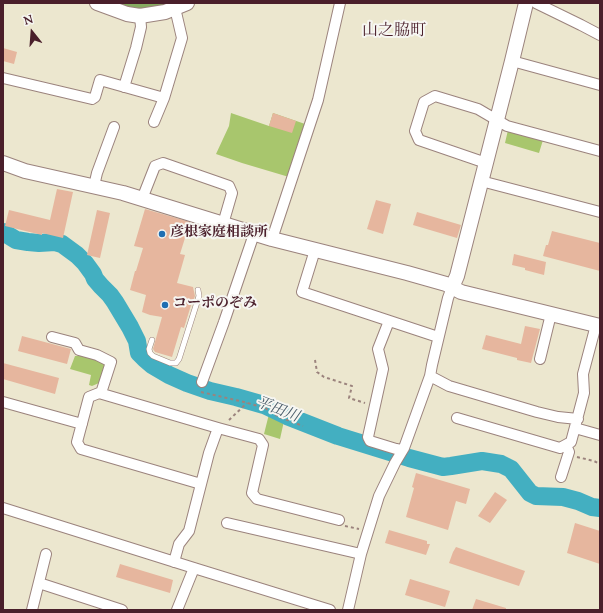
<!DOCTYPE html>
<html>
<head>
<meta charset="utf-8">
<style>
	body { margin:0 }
	#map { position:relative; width:603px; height:613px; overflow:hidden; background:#ece7cf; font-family:"Sorts Mill Goudy",serif }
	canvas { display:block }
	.frame { position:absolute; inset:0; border:4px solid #4a1f2b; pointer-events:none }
	.north { position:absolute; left:12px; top:12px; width:40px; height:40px; -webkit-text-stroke:3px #f6f6f2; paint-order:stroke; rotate:343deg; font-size:11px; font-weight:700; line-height:16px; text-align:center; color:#4a1f2b }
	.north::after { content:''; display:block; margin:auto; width:14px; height:18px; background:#4a1f2b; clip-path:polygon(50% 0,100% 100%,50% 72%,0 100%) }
</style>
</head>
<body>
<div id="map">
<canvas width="603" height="613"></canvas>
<div class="frame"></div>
<div class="north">N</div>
</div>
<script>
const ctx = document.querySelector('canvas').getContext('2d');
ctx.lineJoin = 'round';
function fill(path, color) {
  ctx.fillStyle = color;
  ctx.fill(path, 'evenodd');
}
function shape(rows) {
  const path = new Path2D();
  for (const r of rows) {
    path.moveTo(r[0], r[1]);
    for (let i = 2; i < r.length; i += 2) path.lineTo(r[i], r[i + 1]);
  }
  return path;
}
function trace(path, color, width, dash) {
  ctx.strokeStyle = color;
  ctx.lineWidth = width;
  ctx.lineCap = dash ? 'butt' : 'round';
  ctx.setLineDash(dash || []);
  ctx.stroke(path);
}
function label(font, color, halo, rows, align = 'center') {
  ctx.font = font + ' "Sorts Mill Goudy","Noto Serif JP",serif';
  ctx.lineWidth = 4;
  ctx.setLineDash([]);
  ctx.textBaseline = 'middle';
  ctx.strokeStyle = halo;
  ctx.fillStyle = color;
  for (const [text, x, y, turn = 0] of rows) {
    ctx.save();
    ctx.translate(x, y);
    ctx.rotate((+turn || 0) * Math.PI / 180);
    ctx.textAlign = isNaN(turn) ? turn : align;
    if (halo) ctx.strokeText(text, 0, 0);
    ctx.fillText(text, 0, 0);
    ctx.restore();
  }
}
const green = shape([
	[231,113,269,126,273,113,308,125,289,177,242,163,216,154,229,126],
	[508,130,543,140,539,153,505,143],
	[75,356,83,356,94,358,105,365,99,383,92,386,89,385,91,375,70,369],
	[269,414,284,421,280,439,264,434]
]);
const forest = shape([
	[111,3,172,3,163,7,140,11]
]);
const river = shape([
	[3,232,16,240,28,242,39,243,55,242,62,244,77,255,85,263,93,274,95,279,101,286,110,295,115,302,130,327,137,341,139,353,145,359,152,365,169,375,187,383,210,391,236,397,264,405,287,416,338,436,409,458,443,467,451,466,482,461,501,464,511,469,530,493,536,496,563,497,578,501,592,507,600,508]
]);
const building = shape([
	[3,48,17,52,14,64,3,61],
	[273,113,296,121,292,133,269,126],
	[57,189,73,192,63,238,42,233,42,235,5,226,9,210,50,220],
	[376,200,391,204,383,234,367,229],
	[145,209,190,222,180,254,185,255,177,283,193,287,195,296,193,301,192,302,184,328,181,327,172,357,155,352,153,349,162,317,150,315,142,312,146,295,130,290,135,271,136,271,143,248,134,246],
	[97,210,110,213,100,258,87,255],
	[417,212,461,225,457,238,413,225],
	[552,231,600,243,600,271,543,256,546,245,548,245],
	[514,254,546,262,544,275,525,270,525,268,512,265],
	[525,326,540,329,531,363,517,360,517,358,482,349,486,335,521,344],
	[22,336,71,349,67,364,18,351],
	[3,363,59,378,55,394,3,379],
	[416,473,470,489,466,504,456,501,448,530,406,517,414,488,412,487],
	[495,492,507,500,490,523,478,516],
	[575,523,600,531,600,564,567,553],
	[389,530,427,541,427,544,430,544,426,555,385,543],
	[456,547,525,571,519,586,449,563,453,552],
	[120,564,173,580,170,593,116,577],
	[410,579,450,591,445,607,405,595],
	[476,599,506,608,506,610,472,610]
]);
const path = shape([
	[315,360,317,372,324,377,352,386,349,398,365,403],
	[201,392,244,402,265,408,279,417,303,426],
	[229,420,247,403],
	[577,457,594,461,600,464],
	[345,526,359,529]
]);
const lane = shape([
	[216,233,219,223],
	[152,340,149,349,150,353,153,356,170,363,176,363,179,359,199,296,198,290]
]);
const street = shape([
	[536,3,581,25,600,35],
	[512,61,600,85],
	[3,78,92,99,95,97,100,80,164,98],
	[124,87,136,48,141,27,140,16],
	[154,122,164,98,182,38,175,8],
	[486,163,419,140,415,131,424,102,435,96,478,109,507,126,600,151],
	[481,181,600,212],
	[94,186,97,173,114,127],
	[142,199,155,166,163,163,229,186,232,193,223,224],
	[272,239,318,100,340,3],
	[315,250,302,292,438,337],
	[389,321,378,349,383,369,368,437,370,441,396,449,402,450],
	[52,337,75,343,79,350,97,355,111,362,101,393],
	[540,359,551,314],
	[430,376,449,386,537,412,558,417,578,419],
	[202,382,224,322,254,234],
	[3,402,82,424],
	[457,418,560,448,571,442,584,393,583,374,596,325],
	[575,428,600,435],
	[561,477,569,452,566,445],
	[201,484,81,449,77,442,89,397,99,393,218,428,259,439,263,445,252,493,257,499,339,520],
	[3,508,194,568,330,610],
	[227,523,361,554],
	[174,562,179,544,189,531,209,453,218,428],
	[39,583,122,610],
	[32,610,46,554],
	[177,610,194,568],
	[348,610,361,554,379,496,395,463,404,448,430,376,432,365,448,298,452,287]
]);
const secondary = shape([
	[97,3,127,14,140,16,165,12,187,3],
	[3,163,25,171,123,193,272,239,407,273,446,284,461,292,600,326],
	[452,287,457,276,512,61,526,3]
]);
const markers = [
	[162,234,4,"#1f6fb2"],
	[165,305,4,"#1f6fb2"]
];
const poiNames = [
	["彦根家庭相談所",170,234],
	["コーポのぞみ",173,305]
];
const waterNames = [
	["平田川",277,411,21]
];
const quarterNames = [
	["山之脇町",394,32]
];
fill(green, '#a8c66d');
fill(forest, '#86ab60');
trace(river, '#43afc1', 18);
fill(building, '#e6b69e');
trace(lane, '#9b837d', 6);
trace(street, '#9b837d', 12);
trace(secondary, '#9b837d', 16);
trace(path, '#9b837d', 2, [3, 3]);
trace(lane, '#fff', 5);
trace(street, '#fff', 10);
trace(secondary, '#fff', 14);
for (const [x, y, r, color] of markers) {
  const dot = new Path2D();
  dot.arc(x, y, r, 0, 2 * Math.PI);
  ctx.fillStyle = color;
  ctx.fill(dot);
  trace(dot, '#f6f6f2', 1.5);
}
label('bold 14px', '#4a1f2b', '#f6f6f2', poiNames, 'left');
label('italic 15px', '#475967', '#f6f6f2', waterNames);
label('16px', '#4a1f2b', '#f6f6f2', quarterNames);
</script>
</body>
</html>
